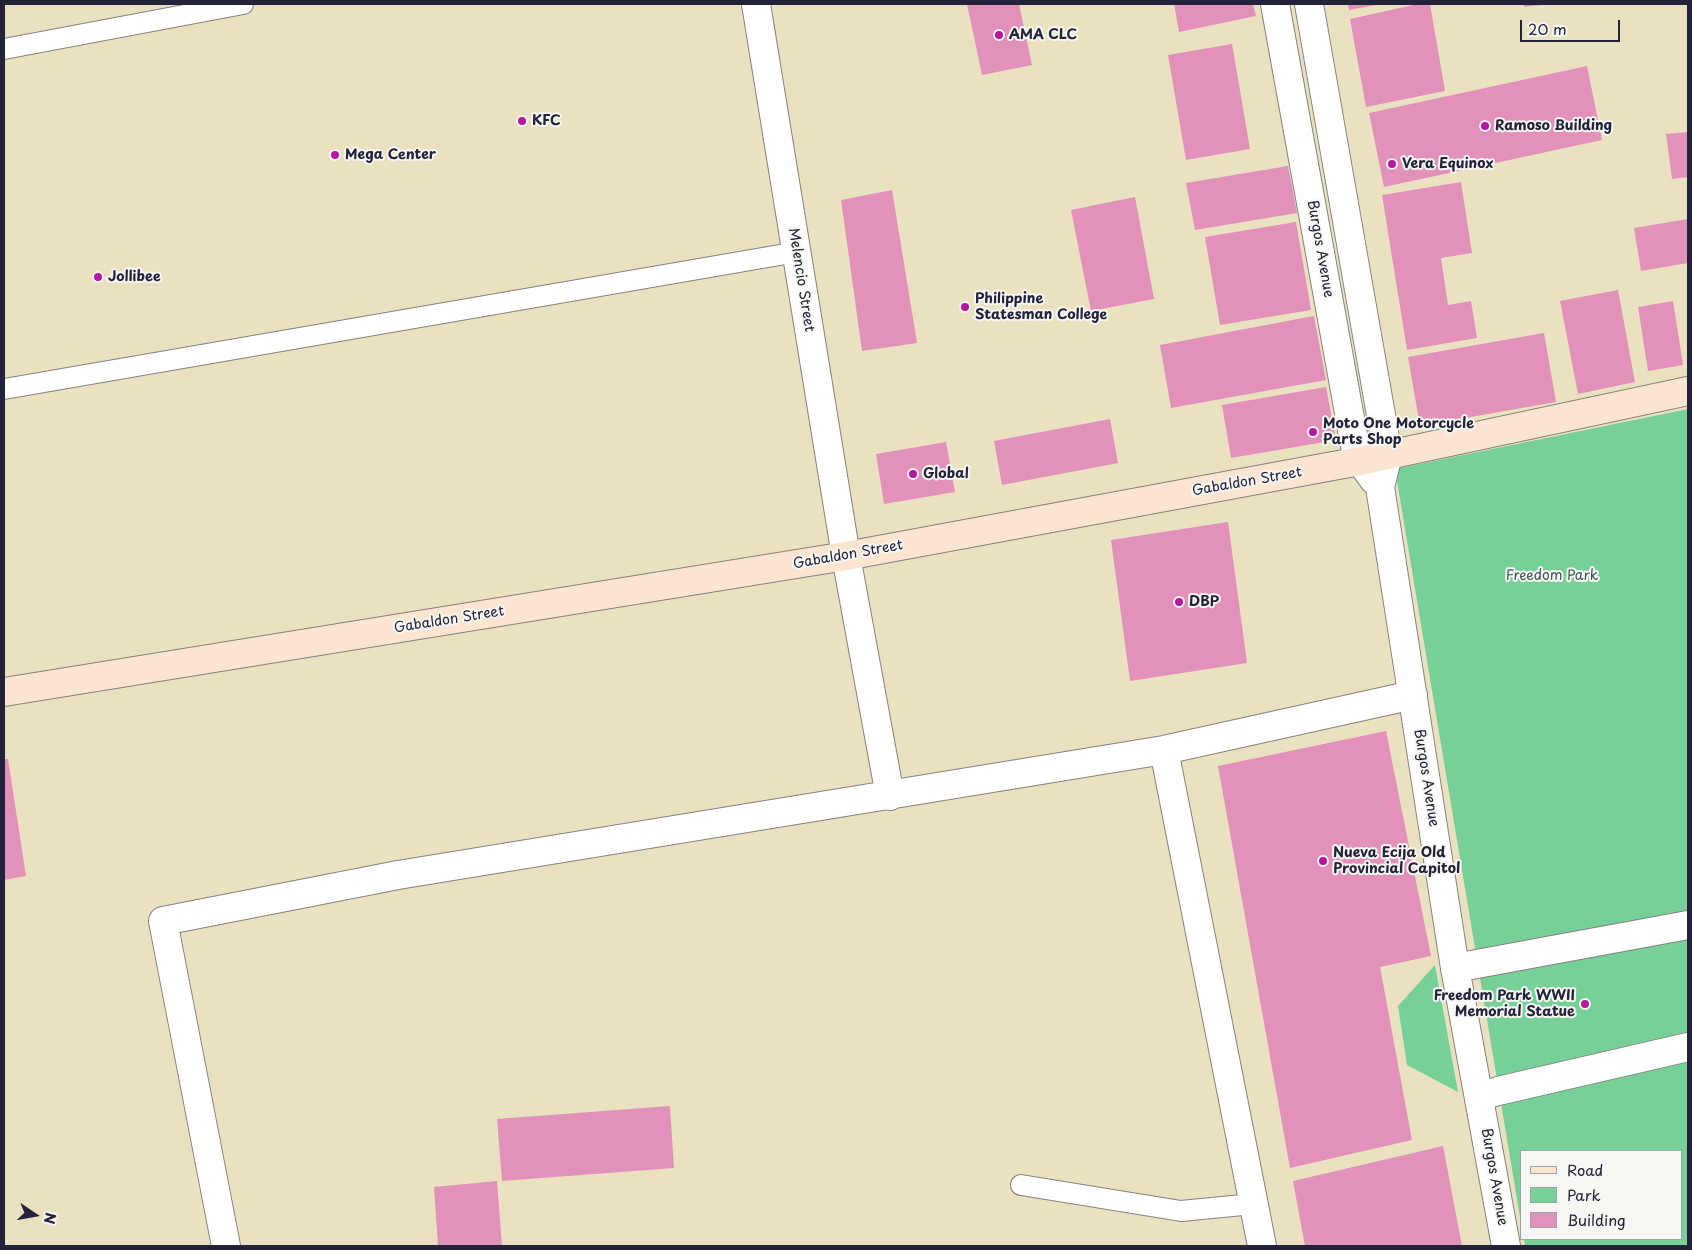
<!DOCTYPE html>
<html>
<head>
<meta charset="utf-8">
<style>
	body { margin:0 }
	#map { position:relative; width:1692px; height:1250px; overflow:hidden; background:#eae1c0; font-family:"Playpen Sans",sans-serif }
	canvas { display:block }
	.frame { position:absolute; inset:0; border:5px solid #22223b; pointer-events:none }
	.legend { position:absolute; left:1520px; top:1150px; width:162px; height:90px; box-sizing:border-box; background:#f6f6f2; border:1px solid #a1a1a9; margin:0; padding:6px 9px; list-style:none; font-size:15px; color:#22223b }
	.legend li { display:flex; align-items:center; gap:10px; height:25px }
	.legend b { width:25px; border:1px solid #a1a1a9 }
	.north { position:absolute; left:10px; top:1190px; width:50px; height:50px; -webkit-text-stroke:4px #f6f6f2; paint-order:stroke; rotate:102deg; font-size:14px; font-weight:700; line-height:20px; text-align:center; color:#22223b }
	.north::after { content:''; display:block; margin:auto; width:18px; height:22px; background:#22223b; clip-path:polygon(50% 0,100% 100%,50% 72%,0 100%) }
	.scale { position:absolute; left:1520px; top:20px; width:100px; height:22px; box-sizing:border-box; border:2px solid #22223b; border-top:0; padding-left:6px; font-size:15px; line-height:18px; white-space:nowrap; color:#22223b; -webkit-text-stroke:4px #f6f6f2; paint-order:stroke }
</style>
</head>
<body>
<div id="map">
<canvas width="1692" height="1250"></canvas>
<div class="frame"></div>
<ul class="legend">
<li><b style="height:6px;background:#fce5d0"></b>Road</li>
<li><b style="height:14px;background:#76d097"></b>Park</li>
<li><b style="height:14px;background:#e291bb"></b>Building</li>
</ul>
<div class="north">N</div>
<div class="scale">20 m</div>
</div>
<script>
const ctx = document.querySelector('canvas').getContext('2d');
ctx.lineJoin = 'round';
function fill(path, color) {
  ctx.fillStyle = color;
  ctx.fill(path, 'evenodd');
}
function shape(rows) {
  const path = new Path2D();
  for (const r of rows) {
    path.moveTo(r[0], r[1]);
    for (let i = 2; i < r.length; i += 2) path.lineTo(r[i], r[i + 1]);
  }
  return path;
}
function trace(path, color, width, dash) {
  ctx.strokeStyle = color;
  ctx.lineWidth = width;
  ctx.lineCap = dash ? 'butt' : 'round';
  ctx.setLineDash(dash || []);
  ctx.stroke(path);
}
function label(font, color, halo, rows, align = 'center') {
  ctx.font = font + ' "Playpen Sans",sans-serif';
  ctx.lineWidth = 4;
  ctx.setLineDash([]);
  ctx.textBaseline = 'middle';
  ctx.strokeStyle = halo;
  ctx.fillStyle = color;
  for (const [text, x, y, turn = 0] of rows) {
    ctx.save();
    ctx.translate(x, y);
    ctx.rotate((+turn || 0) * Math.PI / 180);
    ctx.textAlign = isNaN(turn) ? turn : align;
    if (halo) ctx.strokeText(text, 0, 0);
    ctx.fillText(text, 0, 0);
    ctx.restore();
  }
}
const green = shape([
	[1688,409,1688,1246,1525,1246,1524,1239,1681,1239,1681,1151,1521,1151,1521,1223,1395,469],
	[1435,965,1458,1092,1407,1065,1398,1006]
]);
const building = shape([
	[967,4,1019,4,1032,65,982,75],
	[1174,4,1253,4,1256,16,1179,32],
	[1348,4,1376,4,1376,5,1349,10],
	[1418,4,1430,4,1445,91,1366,107,1350,19],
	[1524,4,1541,4,1541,5,1524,7],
	[1232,44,1250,149,1186,160,1168,55],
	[1587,66,1602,140,1384,187,1369,113],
	[1688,132,1688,177,1672,179,1666,134],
	[1288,166,1297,213,1195,230,1186,183],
	[1461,182,1472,253,1441,258,1448,305,1471,301,1477,338,1407,350,1382,195],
	[892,190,917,343,862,351,841,200],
	[1135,197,1154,299,1091,311,1071,210],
	[1688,219,1688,263,1641,271,1634,228],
	[1296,222,1311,310,1220,325,1205,237],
	[1618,290,1635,382,1578,394,1560,301],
	[1673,301,1683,365,1648,371,1638,307],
	[1314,316,1326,380,1171,408,1160,345],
	[1544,333,1556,402,1420,426,1408,357],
	[1326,387,1336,440,1231,458,1222,405],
	[1110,419,1118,463,1002,485,994,441],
	[946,442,955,492,884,504,876,454],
	[1228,522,1247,663,1130,681,1111,540],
	[1386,731,1431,956,1380,967,1412,1140,1290,1168,1218,766],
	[4,759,8,759,26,876,4,880],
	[670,1106,674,1168,502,1181,497,1119],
	[1443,1146,1462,1246,1305,1246,1293,1181],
	[497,1181,502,1246,438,1246,434,1187]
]);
const service = shape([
	[4,49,243,4],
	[4,389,797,252],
	[1021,1185,1181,1211,1253,1204]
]);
const minor = shape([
	[756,4,846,556,890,796],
	[1164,750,1262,1246],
	[1455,968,1688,925],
	[1479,1097,1498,1091,1688,1047],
	[226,1246,163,921,398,875,1164,750,1413,695]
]);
const tertiary = shape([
	[1275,4,1355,446,1360,461,1374,480],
	[1309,4,1388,455,1380,487,1455,968,1506,1246]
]);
const secondary = shape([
	[4,692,846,556,1360,461,1688,391]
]);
const markers = [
	[999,35,5,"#b5179e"],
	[522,121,5,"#b5179e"],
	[1485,126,5,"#b5179e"],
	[335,155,5,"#b5179e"],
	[1392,164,5,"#b5179e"],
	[98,277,5,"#b5179e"],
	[965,307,5,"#b5179e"],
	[1313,432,5,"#b5179e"],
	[913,474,5,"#b5179e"],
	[1179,602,5,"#b5179e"],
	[1323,861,5,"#b5179e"],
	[1585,1004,5,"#b5179e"]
];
const poiNames = [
	["AMA CLC",1009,35],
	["KFC",532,121],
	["Ramoso Building",1495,126],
	["Mega Center",345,155],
	["Vera Equinox",1402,164],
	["Jollibee",108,277],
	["Philippine",975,299],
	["Statesman College",975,315],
	["Moto One Motorcycle",1323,424],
	["Parts Shop",1323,440],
	["Global",923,474],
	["DBP",1189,602],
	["Nueva Ecija Old",1333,853],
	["Provincial Capitol",1333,869],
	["Freedom Park WWII",1575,996,"right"],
	["Memorial Statue",1575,1012,"right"]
];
const streetNames = [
	["Burgos Avenue",1320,249,80],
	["Melencio Street",801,280,81],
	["Gabaldon Street",1247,482,-10],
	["Gabaldon Street",848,555,-10],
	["Gabaldon Street",449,620,-9],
	["Burgos Avenue",1426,778,81],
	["Burgos Avenue",1494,1177,80]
];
const parkNames = [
	["Freedom Park",1552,576]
];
fill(green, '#76d097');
fill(building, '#e291bb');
trace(service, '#86827e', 22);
trace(minor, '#86827e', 30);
trace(tertiary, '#86827e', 30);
trace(secondary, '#86827e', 30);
trace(service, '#fff', 20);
trace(minor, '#fff', 28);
trace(tertiary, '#fff', 28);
trace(secondary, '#fce5d0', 28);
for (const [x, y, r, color] of markers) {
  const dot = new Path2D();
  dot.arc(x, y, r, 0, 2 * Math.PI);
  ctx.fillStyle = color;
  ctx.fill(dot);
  trace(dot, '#f6f6f2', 2);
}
label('bold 14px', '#22223b', '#f6f6f2', poiNames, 'left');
label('14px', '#22223b', '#f6f6f2', streetNames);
label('14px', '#3b5657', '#f6f6f2', parkNames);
</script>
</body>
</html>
